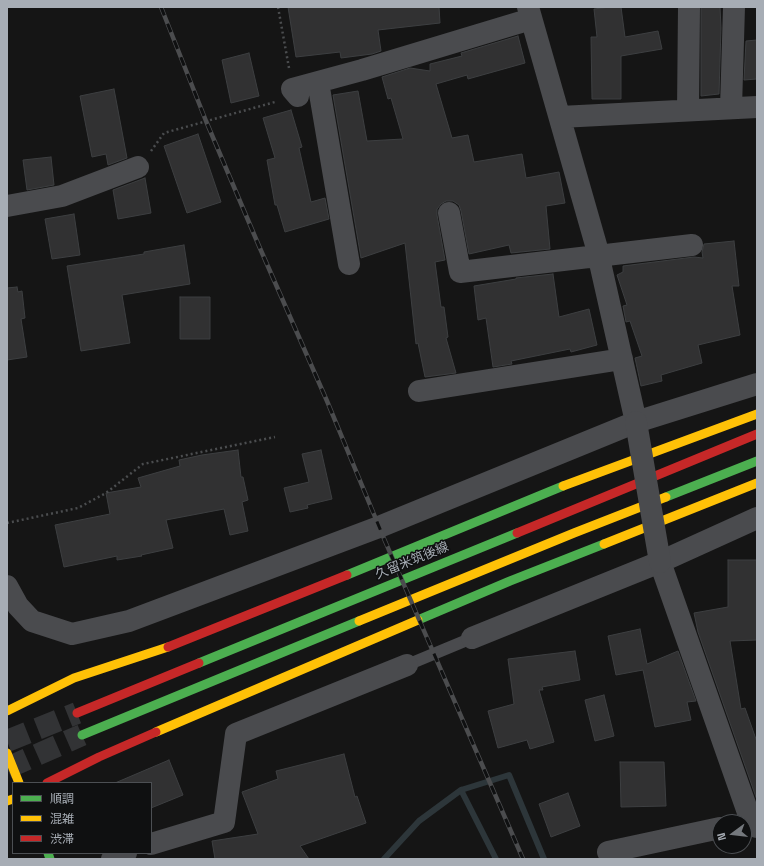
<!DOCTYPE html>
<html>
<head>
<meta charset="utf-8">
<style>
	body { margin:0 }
	#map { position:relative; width:764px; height:866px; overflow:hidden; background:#151515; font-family:"Space Grotesk","Noto Sans JP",sans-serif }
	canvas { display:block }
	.frame { position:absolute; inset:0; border:8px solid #a7adb5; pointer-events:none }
	.legend { position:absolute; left:12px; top:782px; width:140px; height:72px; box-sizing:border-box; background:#0f1011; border:1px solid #4c4f53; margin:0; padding:5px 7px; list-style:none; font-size:12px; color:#a7adb5 }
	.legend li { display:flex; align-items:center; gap:8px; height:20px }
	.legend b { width:20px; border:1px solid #4c4f53 }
	.north { position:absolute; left:712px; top:814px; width:40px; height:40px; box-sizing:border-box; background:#0f1011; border:1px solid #4c4f53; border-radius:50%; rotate:255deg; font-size:11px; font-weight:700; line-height:16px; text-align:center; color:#a7adb5 }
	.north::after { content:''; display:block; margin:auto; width:14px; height:18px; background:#74787d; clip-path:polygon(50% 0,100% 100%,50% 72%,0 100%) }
</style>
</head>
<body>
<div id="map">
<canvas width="764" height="866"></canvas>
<div class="frame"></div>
<ul class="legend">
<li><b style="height:5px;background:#4caf50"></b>順調</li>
<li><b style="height:5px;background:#ffc107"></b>混雑</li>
<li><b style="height:5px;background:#c62828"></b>渋滞</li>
</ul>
<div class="north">N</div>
</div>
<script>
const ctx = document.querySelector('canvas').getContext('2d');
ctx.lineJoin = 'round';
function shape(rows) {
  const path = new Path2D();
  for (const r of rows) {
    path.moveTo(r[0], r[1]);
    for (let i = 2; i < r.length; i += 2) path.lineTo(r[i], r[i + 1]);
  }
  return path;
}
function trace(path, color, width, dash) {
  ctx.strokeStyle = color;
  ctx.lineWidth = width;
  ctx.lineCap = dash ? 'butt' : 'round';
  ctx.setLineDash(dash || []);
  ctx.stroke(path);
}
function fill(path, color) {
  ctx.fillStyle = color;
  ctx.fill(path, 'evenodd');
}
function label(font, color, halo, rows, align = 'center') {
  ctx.font = font + ' "Space Grotesk","Noto Sans JP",sans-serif';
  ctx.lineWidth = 3;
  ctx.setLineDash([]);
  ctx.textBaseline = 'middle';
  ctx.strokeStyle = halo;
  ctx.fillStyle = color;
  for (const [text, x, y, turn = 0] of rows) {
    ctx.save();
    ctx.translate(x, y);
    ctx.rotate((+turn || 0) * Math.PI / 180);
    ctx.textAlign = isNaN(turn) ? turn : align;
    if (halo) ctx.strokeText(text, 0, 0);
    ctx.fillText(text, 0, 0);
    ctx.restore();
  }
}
const stream = shape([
	[461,790,509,775,544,859],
	[384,859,419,821,461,790,496,859]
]);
const building = shape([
	[288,7,439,7,440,23,378,30,381,51,372,54,341,58,340,52,296,57,288,7],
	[610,7,621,7,625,37,658,31,662,49,621,56,621,99,592,99,591,37,597,37,594,9,610,7],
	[701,7,720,7,721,28,719,94,701,96,701,7],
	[518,36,525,63,468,79,467,75,436,84,452,138,468,135,474,162,522,154,526,178,559,172,565,203,546,206,550,249,511,253,509,245,469,254,461,211,459,205,453,201,446,201,441,204,437,209,437,215,445,260,435,262,441,307,444,307,448,337,446,338,456,373,425,377,418,343,416,344,405,243,361,258,333,95,358,91,367,141,403,139,391,98,388,99,382,77,410,68,430,71,430,64,462,56,461,53,518,36],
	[757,40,757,79,744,80,746,41,757,40],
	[249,53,259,96,231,103,222,60,249,53],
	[114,89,127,158,108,165,106,154,92,157,80,96,114,89],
	[291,110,302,147,299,148,311,202,325,198,329,219,285,232,277,205,275,205,267,160,275,158,263,118,291,110],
	[198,134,221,202,187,213,164,146,198,134],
	[51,157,54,185,27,190,23,160,51,157],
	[145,178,151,213,118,219,113,190,145,178],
	[74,214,80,255,52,259,45,219,74,214],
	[734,241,739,286,732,286,740,335,698,345,702,363,661,375,662,381,641,386,635,358,642,356,630,321,626,322,623,306,627,305,617,275,623,272,623,266,694,257,703,258,702,252,704,244,734,241],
	[184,245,190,284,122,295,130,343,81,351,67,266,144,254,144,252,184,245],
	[553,274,559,317,589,309,597,345,571,352,570,349,511,361,512,364,493,367,486,318,478,320,474,286,516,279,516,278,553,274],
	[17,287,18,292,22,291,25,318,21,319,27,357,7,360,7,288,17,287],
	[180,297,210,297,210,339,180,339,180,297],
	[238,450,241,477,243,477,248,500,242,502,248,531,230,535,224,509,166,520,173,548,141,555,142,556,117,560,117,556,64,567,55,525,110,514,106,493,141,487,138,478,180,466,179,460,202,455,238,450],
	[321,450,332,499,307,505,308,508,290,512,284,488,309,482,302,454,321,450],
	[728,560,757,560,757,640,730,641,741,709,745,708,757,742,757,800,698,632,694,613,728,607,728,560],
	[640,629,647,664,678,651,696,701,687,702,691,720,655,727,643,670,616,675,608,636,640,629],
	[575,651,580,680,542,687,543,690,539,690,554,742,530,749,527,740,498,748,488,711,514,704,508,659,575,651],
	[604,695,614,736,595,741,585,700,604,695],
	[344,754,355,797,357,796,366,823,300,846,309,859,215,859,212,841,258,834,242,792,278,779,276,771,344,754],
	[169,760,183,795,151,808,151,783,115,783,169,760],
	[620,762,664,762,666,806,621,807,620,762],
	[568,793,580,826,551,837,539,804,568,793]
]);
const primaryTunnel = shape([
	[7,741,77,713],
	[7,768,82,735]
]);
const path = shape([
	[278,7,289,68],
	[151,151,164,133,275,102],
	[7,523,78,508,106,493,143,464,275,437]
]);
const lane = shape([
	[407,665,472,638]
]);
const street = shape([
	[528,7,596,245,636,422],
	[318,82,349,264],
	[298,96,292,89,362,70,531,19],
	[731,108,734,7],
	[688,110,689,7],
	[560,117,757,107],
	[7,206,62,196,138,167],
	[449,213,460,272,692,245],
	[419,391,622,359],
	[660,562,751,821,757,827],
	[7,586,18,606,32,621,72,634,129,621,379,527,636,422,757,384],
	[472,638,660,562,757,518],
	[151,844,224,822,236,734,407,665],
	[608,852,720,828],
	[112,859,126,853]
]);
const fast = shape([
	[666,497,757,461],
	[347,575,563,486],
	[418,620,510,581,604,544],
	[199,663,517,533],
	[82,735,359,621],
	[48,853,50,859]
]);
const slow = shape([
	[563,486,757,414],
	[604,544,757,483],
	[359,621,574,533,666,497],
	[7,711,74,678,168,647],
	[156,732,418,620],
	[7,753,19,783],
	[7,801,13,799]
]);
const jam = shape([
	[517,533,757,434],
	[168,647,347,575],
	[77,713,199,663],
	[47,783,99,757,156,732]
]);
const rail = shape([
	[161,7,206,121,259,246,327,401,385,541,523,859]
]);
const streetBridge = shape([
	[636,422,660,562]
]);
const streetNames = [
	["久留米筑後線",412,561,-22]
];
trace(stream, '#2d363a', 6);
fill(building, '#313132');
trace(building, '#3d3f41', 1);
trace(primaryTunnel, '#323335', 22, [22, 11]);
trace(path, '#4b4d4f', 2.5, [2, 3]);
trace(lane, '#4a4b4e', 12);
trace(street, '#4a4b4e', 22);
trace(fast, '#4caf50', 9);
trace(slow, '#ffc107', 9);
trace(jam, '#c62828', 9);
trace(rail, '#4b4c4e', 4.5);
trace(rail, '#0f1011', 3, [9]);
trace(streetBridge, '#4a4b4e', 22);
label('13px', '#a7adb5', '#0f1011', streetNames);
</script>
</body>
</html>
